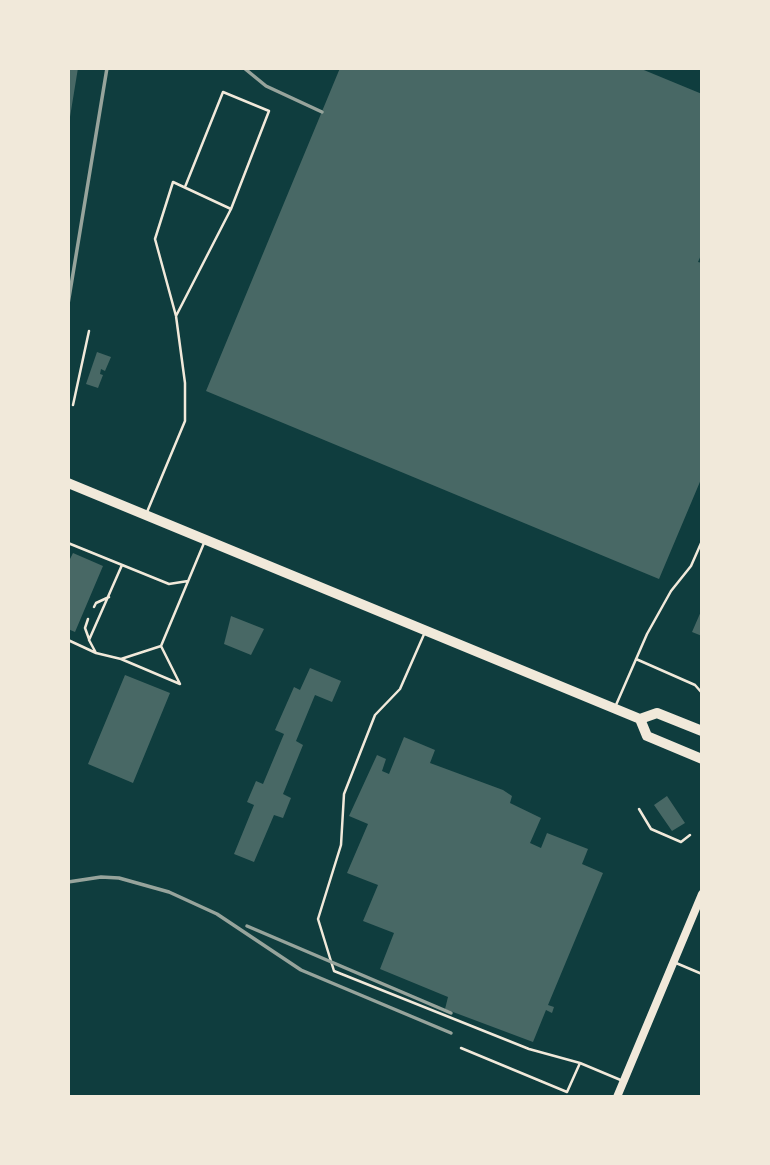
<!DOCTYPE html>
<html>
<head>
<meta charset="utf-8">
<style>
	body { margin:0 }
	#map { position:relative; width:770px; height:1165px; overflow:hidden; background:#0f3d3e; font-family:Mulish,sans-serif }
	canvas { display:block }
	.frame { position:absolute; inset:0; border:70px solid #f1e9da; pointer-events:none }
</style>
</head>
<body>
<div id="map">
<canvas width="770" height="1165"></canvas>
<div class="frame"></div>
</div>
<script>
const ctx = document.querySelector('canvas').getContext('2d');
ctx.lineJoin = 'round';
function fill(path, color) {
  ctx.fillStyle = color;
  ctx.fill(path, 'evenodd');
}
function shape(rows) {
  const path = new Path2D();
  for (const r of rows) {
    path.moveTo(r[0], r[1]);
    for (let i = 2; i < r.length; i += 2) path.lineTo(r[i], r[i + 1]);
  }
  return path;
}
function trace(path, color, width, dash) {
  ctx.strokeStyle = color;
  ctx.lineWidth = width;
  ctx.lineCap = dash ? 'butt' : 'round';
  ctx.setLineDash(dash || []);
  ctx.stroke(path);
}
const building = shape([
	[68,68,78,68,70,117,68,117],
	[340,68,639,68,702,94,702,253,698,262,702,263,702,477,659,579,206,391],
	[97,352,111,357,105,371,101,369,100,374,103,375,98,388,86,384],
	[73,553,103,566,75,632,68,629,68,563],
	[702,609,702,636,692,632],
	[231,616,264,629,251,655,224,644],
	[310,668,341,681,332,702,315,695,296,741,303,745,283,794,291,798,283,818,274,815,254,862,234,854,254,805,247,802,256,781,263,784,284,734,275,730,294,687,300,690],
	[125,675,170,693,133,783,88,764],
	[404,737,435,750,430,763,503,790,512,796,510,803,541,818,530,843,541,848,547,833,588,849,582,864,603,873,548,1005,554,1007,552,1013,546,1010,533,1042,445,1009,448,997,380,969,394,933,363,921,378,885,347,873,368,824,349,816,377,755,386,759,382,771,389,774],
	[667,796,685,823,672,831,654,805]
]);
const service = shape([
	[185,187,223,92,269,111,231,209],
	[73,405,89,331],
	[147,512,185,421,185,383,176,316,155,239,173,182,231,209,176,316],
	[68,543,169,584,188,581],
	[94,607,96,603,109,597],
	[88,619,85,628,89,639],
	[425,632,400,689,375,715,344,794,341,845,318,919,334,971,529,1049,580,1063,623,1081],
	[68,640,96,653,121,659],
	[161,646,121,659,180,684,161,646,204,543],
	[96,653,89,640,122,565],
	[636,659,695,685,702,693],
	[616,705,647,634,671,591,691,566,702,541],
	[639,809,651,829,681,842,690,835],
	[676,963,702,974],
	[461,1048,567,1092,580,1063]
]);
const secondary = shape([
	[617,1097,702,894]
]);
const primary = shape([
	[68,483,640,719,657,713,702,731],
	[640,719,647,736,702,759]
]);
const rail = shape([
	[244,68,266,86,322,112],
	[68,304,107,68],
	[68,882,101,877,119,878,169,892,217,914,301,970,451,1033],
	[247,926,451,1013]
]);
fill(building, '#486865');
trace(service, '#f1e9da', 2.5);
trace(secondary, '#f1e9da', 8);
trace(primary, '#f1e9da', 10);
trace(rail, '#97a49c', 3.5);
</script>
</body>
</html>
